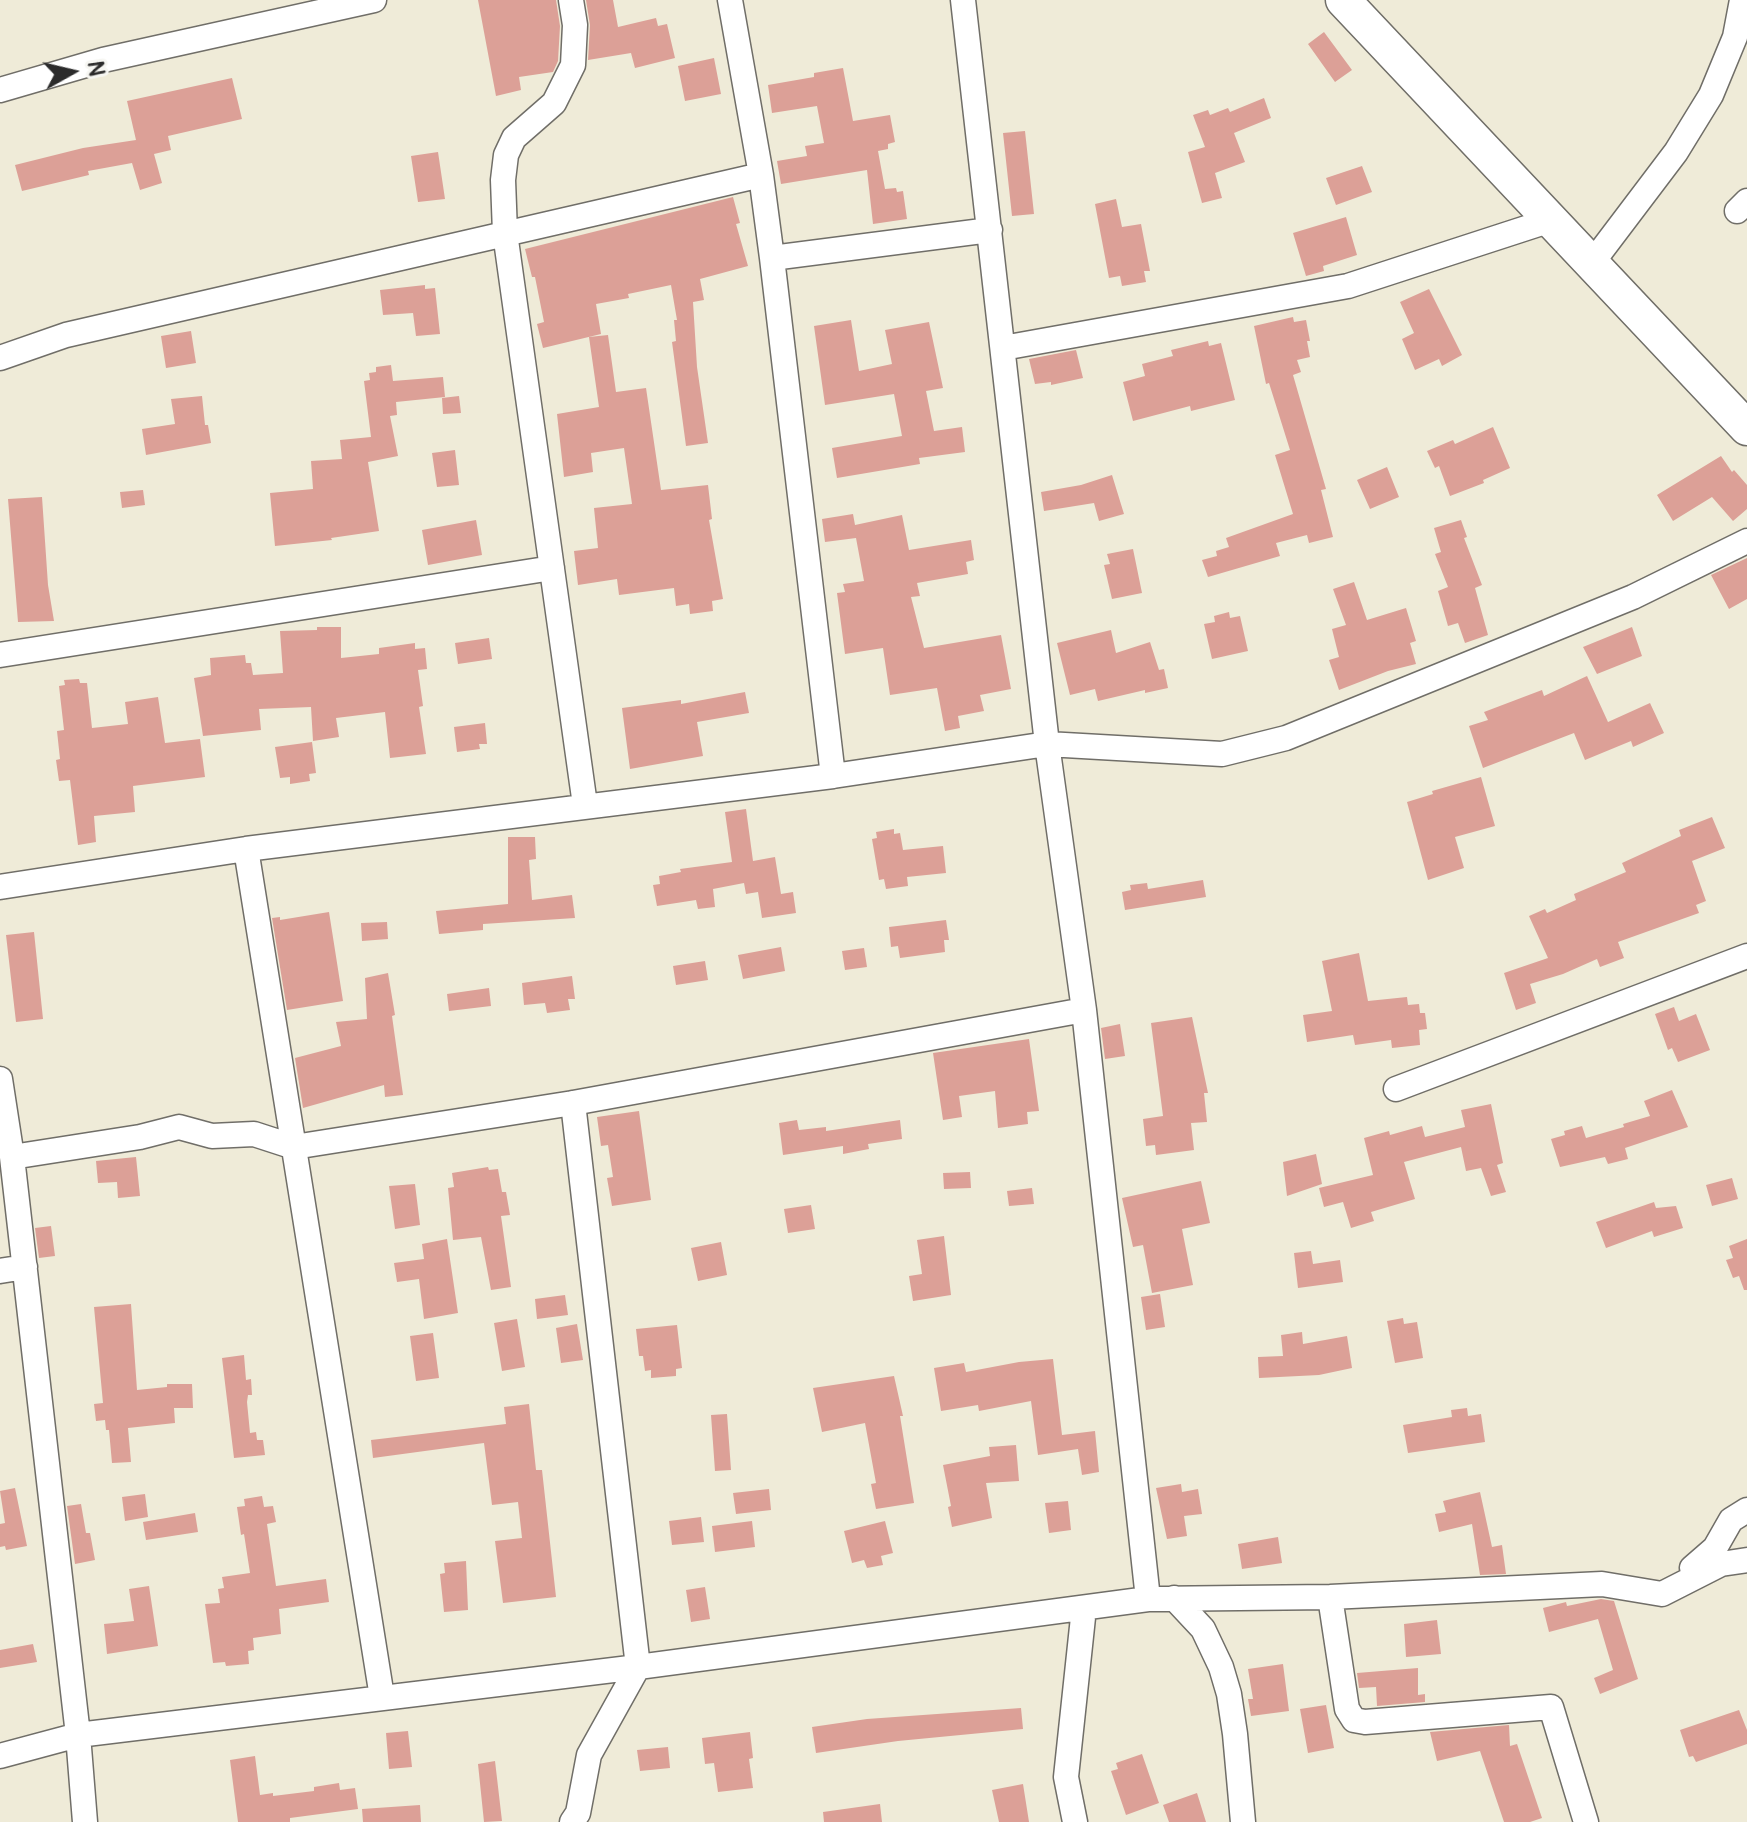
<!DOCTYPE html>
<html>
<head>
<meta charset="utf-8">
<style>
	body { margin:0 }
	#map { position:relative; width:1747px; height:1822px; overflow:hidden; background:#efebd8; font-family:Pangolin,sans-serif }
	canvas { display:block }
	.north { position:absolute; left:32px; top:32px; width:80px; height:80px; -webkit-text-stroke:6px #f6f6f2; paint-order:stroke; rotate:82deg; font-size:22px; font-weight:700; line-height:32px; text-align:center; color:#2b2b2b }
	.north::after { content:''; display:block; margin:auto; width:28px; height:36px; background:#2b2b2b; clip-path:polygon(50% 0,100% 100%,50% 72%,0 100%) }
</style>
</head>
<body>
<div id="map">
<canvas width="1747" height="1822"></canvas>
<div class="north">N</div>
</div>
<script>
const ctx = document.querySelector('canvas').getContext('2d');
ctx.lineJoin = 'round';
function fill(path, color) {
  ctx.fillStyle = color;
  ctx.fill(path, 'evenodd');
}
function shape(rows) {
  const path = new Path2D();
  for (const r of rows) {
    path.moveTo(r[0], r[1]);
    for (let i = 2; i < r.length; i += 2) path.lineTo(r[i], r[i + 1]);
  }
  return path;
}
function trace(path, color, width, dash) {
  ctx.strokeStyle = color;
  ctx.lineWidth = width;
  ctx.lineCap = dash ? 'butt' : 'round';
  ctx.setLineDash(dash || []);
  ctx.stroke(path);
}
const building = shape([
	[478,0,556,0,560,26,558,61,553,72,519,77,521,90,496,96],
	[586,0,613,0,618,27,656,18,658,26,667,24,675,58,635,68,631,53,588,60,590,25],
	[1324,32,1352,70,1335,82,1308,44],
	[714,58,721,94,685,101,678,66],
	[843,68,853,121,890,115,895,142,888,144,888,149,878,151,885,189,896,188,897,192,903,191,907,219,873,224,867,170,781,184,777,161,807,156,805,146,824,143,817,106,772,113,768,85,814,77,814,73],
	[232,78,242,119,168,136,171,150,154,154,162,183,140,190,132,163,88,171,89,175,22,191,15,165,83,148,136,140,127,101],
	[1264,98,1271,118,1234,133,1245,162,1215,173,1222,198,1202,203,1188,152,1205,147,1193,115,1208,110,1210,115,1228,108,1230,112],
	[1025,131,1034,214,1012,216,1003,133],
	[438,152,445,199,418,202,411,156],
	[1362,166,1372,192,1336,205,1326,178],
	[733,197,740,223,736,224,748,266,700,279,704,300,693,302,697,367,708,443,686,446,672,342,676,341,674,320,677,320,671,285,628,294,629,298,596,304,601,334,543,348,537,324,544,322,535,277,532,277,525,249],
	[1116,199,1122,227,1141,224,1150,271,1144,271,1146,282,1122,286,1120,276,1109,278,1095,204],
	[1346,217,1357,255,1323,266,1324,271,1306,276,1293,233],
	[425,285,425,289,435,288,440,334,416,336,413,313,383,315,380,290],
	[1429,289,1462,355,1442,366,1439,359,1415,370,1402,339,1414,333,1400,302],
	[1293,317,1294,322,1306,320,1310,341,1307,341,1310,357,1297,360,1301,372,1293,375,1326,489,1321,490,1333,537,1309,543,1307,535,1276,543,1280,556,1208,577,1202,560,1217,556,1216,551,1229,547,1226,538,1293,514,1275,455,1290,450,1269,383,1266,384,1254,326],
	[851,320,859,371,892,364,885,330,929,322,943,388,926,391,934,431,962,427,965,452,919,458,920,464,837,478,832,448,902,436,894,394,825,405,814,326],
	[191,331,196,363,166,368,161,336],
	[608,335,616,392,646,388,661,490,708,485,712,519,709,520,723,599,712,601,713,611,690,614,689,604,676,606,674,588,619,595,617,579,578,585,574,551,598,548,594,508,632,504,624,448,591,453,593,472,564,477,557,414,599,407,589,337],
	[1208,341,1209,346,1221,343,1235,400,1191,411,1190,406,1133,421,1123,382,1145,376,1142,364,1173,356,1171,350],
	[1076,350,1083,378,1051,385,1051,382,1035,384,1029,359],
	[391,365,393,381,443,377,445,397,396,402,397,415,390,416,398,456,368,462,379,531,331,538,332,540,275,546,270,493,313,489,311,461,342,459,340,440,371,437,364,381,370,380,369,373,376,372,376,367],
	[202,396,205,425,208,425,211,443,146,455,142,429,175,424,171,399],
	[459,396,461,413,443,414,442,398],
	[1493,427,1510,468,1483,480,1484,483,1450,496,1439,466,1435,468,1427,451,1453,440,1455,444],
	[455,450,459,485,437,487,432,453],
	[1721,456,1732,472,1734,470,1747,485,1747,509,1733,521,1712,497,1673,521,1657,495],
	[1387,467,1399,497,1370,509,1357,480],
	[1112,475,1124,514,1099,521,1094,503,1044,511,1041,492,1081,485],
	[143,490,145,505,122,508,120,492],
	[42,497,48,585,54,621,18,622,8,499],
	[853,514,855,525,902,515,909,550,971,540,974,560,966,562,968,574,917,583,920,596,911,597,924,648,1001,635,1011,689,980,695,984,711,958,716,960,728,945,731,937,688,890,695,883,648,845,654,837,593,845,592,843,584,864,581,856,538,825,542,822,519],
	[476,520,482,555,428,565,422,530],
	[1461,520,1467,537,1464,538,1482,585,1475,588,1488,635,1465,643,1458,623,1448,626,1438,591,1448,587,1435,554,1441,552,1434,528],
	[1133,549,1142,593,1112,599,1104,565,1110,564,1107,554],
	[1747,558,1747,599,1729,609,1711,575],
	[1354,582,1367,620,1406,608,1416,641,1410,643,1416,664,1388,671,1339,690,1329,660,1339,657,1332,629,1346,625,1333,589],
	[1229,612,1230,618,1240,616,1248,651,1212,659,1204,624,1215,622,1214,616],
	[317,627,341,627,341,658,379,654,379,648,415,643,415,649,425,648,427,669,418,670,423,706,419,707,426,754,390,758,385,712,336,718,339,737,313,741,311,707,259,709,261,730,203,736,194,678,211,675,210,658,245,655,246,663,251,663,253,675,283,673,280,631,317,630],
	[1632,627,1642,656,1597,674,1583,647],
	[1111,630,1116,653,1150,642,1159,670,1164,669,1168,688,1145,693,1145,690,1098,701,1095,689,1070,695,1057,643],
	[489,638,492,659,458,664,455,643],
	[1587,676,1608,722,1650,703,1664,733,1633,747,1631,741,1585,760,1574,733,1483,768,1469,726,1488,720,1484,712,1542,690,1544,696],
	[79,679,80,683,87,683,92,728,128,724,125,702,158,697,165,743,200,739,205,777,133,786,135,812,94,816,96,842,78,845,70,780,59,781,56,760,60,759,57,731,64,730,59,686,65,685,64,680],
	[745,692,749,713,697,722,703,756,630,769,622,708,681,700,681,704],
	[485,723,487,744,479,744,480,749,457,752,454,727],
	[312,742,316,773,309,774,310,781,290,784,290,777,280,778,275,747],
	[1481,777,1495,826,1455,837,1464,868,1428,880,1407,802,1433,794,1432,791],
	[746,809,753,861,775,857,781,894,793,892,796,913,762,918,758,892,746,894,744,883,713,889,715,907,698,909,696,900,657,906,653,885,660,884,659,876,681,872,680,869,732,862,725,812],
	[1712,817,1725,848,1692,861,1706,901,1696,905,1699,913,1618,942,1624,958,1600,967,1597,959,1563,974,1530,984,1536,1003,1516,1010,1504,973,1548,958,1529,916,1545,909,1547,913,1576,900,1574,894,1626,872,1622,863,1681,836,1679,830],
	[894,829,894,834,900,833,903,850,943,846,946,873,907,877,908,886,886,889,884,879,879,880,872,839,877,838,876,832],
	[508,837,535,837,536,859,529,860,532,900,572,895,575,918,483,924,483,930,439,934,436,911,508,904],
	[1203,880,1206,897,1125,910,1122,892,1131,890,1130,885,1147,883,1148,889],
	[329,912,343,1001,287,1010,272,918,280,917,280,920],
	[946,920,949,940,944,940,945,952,900,958,898,946,891,947,889,927],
	[387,922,388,939,362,941,361,923],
	[34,932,43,1019,16,1022,6,935],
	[781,947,785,971,743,979,738,955],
	[864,948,867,967,845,970,842,951],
	[1359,953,1368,1001,1407,997,1408,1005,1419,1004,1420,1013,1425,1013,1427,1029,1419,1030,1420,1045,1392,1048,1391,1040,1355,1045,1353,1035,1307,1042,1303,1015,1332,1011,1322,961],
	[705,961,708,980,676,985,673,966],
	[388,973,395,1015,392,1016,403,1095,385,1097,384,1085,303,1108,295,1058,341,1046,336,1022,367,1019,365,978],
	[572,976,575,999,568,999,570,1010,547,1013,545,1003,524,1005,522,983],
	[489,988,491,1006,449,1011,447,994],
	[1674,1007,1679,1021,1696,1014,1710,1050,1678,1062,1672,1048,1668,1050,1655,1014],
	[1192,1017,1208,1093,1204,1093,1207,1122,1191,1123,1194,1150,1156,1155,1155,1145,1146,1146,1143,1119,1163,1116,1151,1023],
	[1120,1024,1125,1056,1105,1059,1101,1028],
	[1029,1039,1039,1111,1027,1112,1028,1124,998,1128,995,1091,959,1096,962,1117,943,1120,933,1053],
	[1672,1090,1688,1127,1625,1148,1628,1159,1608,1164,1605,1157,1560,1167,1551,1139,1565,1135,1564,1131,1582,1126,1586,1138,1624,1127,1623,1124,1650,1116,1644,1101],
	[1491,1104,1503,1163,1497,1165,1506,1192,1491,1196,1481,1168,1466,1171,1461,1147,1404,1162,1415,1199,1371,1212,1374,1221,1351,1228,1343,1202,1324,1207,1319,1188,1373,1175,1364,1138,1389,1131,1390,1135,1422,1126,1425,1137,1465,1127,1461,1110],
	[639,1111,651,1200,612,1206,607,1178,613,1177,608,1145,601,1146,597,1117],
	[797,1120,799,1130,826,1127,826,1131,900,1120,902,1139,868,1144,869,1149,843,1154,843,1146,783,1155,779,1123],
	[1316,1154,1322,1184,1287,1196,1283,1162],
	[136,1157,140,1196,118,1198,117,1182,98,1183,96,1161],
	[488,1167,489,1170,498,1169,502,1192,506,1192,510,1215,501,1216,511,1287,491,1290,481,1237,453,1240,448,1188,454,1187,452,1173],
	[970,1172,971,1188,944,1189,943,1173],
	[1732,1178,1738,1199,1712,1206,1706,1185],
	[1201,1181,1210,1223,1182,1229,1193,1285,1152,1293,1143,1245,1133,1247,1122,1198],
	[415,1184,420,1225,395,1229,389,1186],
	[1032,1188,1034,1204,1009,1206,1007,1191],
	[1654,1202,1656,1208,1676,1206,1683,1228,1654,1237,1652,1231,1606,1248,1596,1222],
	[811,1205,815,1229,788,1233,784,1209],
	[51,1226,55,1256,39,1258,35,1228],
	[944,1236,951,1295,913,1301,909,1276,922,1274,917,1240],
	[447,1239,458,1313,424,1319,419,1279,397,1282,394,1263,424,1259,422,1244],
	[1747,1239,1747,1290,1744,1290,1739,1276,1733,1278,1726,1260,1733,1258,1729,1246],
	[721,1242,727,1275,698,1281,691,1248],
	[1311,1251,1313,1264,1340,1260,1343,1282,1298,1288,1294,1253],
	[1160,1294,1165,1327,1146,1330,1141,1297],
	[565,1295,568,1315,537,1319,535,1299],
	[131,1304,137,1390,167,1387,167,1384,192,1384,193,1408,174,1408,175,1423,128,1428,131,1462,112,1463,109,1430,106,1430,105,1420,96,1421,94,1404,103,1403,94,1307],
	[1403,1318,1404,1324,1417,1322,1423,1358,1395,1363,1387,1321],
	[517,1319,525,1367,502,1371,494,1323],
	[577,1324,583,1360,561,1363,556,1328],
	[677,1325,682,1368,676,1369,676,1376,651,1378,651,1370,645,1371,643,1356,639,1356,636,1329],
	[1302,1332,1303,1344,1347,1336,1352,1368,1319,1375,1259,1378,1258,1357,1283,1356,1281,1335],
	[433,1333,439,1378,416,1381,410,1336],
	[244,1355,246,1380,251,1379,252,1395,248,1395,247,1402,250,1433,256,1432,257,1440,263,1440,265,1455,234,1458,222,1358],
	[1053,1359,1062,1435,1095,1431,1099,1472,1082,1475,1078,1449,1038,1455,1031,1401,979,1411,978,1405,941,1411,934,1368,964,1363,966,1372,1019,1362],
	[894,1376,903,1416,900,1416,914,1503,876,1509,871,1484,876,1483,865,1423,822,1432,813,1388],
	[529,1404,536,1470,542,1470,556,1597,503,1603,495,1541,522,1538,518,1502,492,1505,484,1443,373,1458,371,1440,506,1424,504,1407],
	[1467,1408,1468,1416,1481,1414,1485,1442,1408,1453,1403,1425,1452,1417,1451,1410],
	[727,1414,731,1470,715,1471,711,1415],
	[1016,1445,1019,1481,986,1483,992,1518,952,1527,948,1507,951,1506,943,1465,990,1456,989,1447],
	[1181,1484,1182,1492,1198,1489,1202,1514,1184,1516,1187,1536,1167,1539,1156,1488],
	[15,1488,27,1546,6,1550,5,1546,0,1547,0,1524,5,1523,0,1491],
	[769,1489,771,1510,736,1514,733,1493],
	[1480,1492,1492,1547,1502,1545,1506,1574,1480,1575,1472,1524,1439,1532,1435,1514,1446,1512,1443,1501],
	[145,1494,148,1517,125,1521,122,1497],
	[262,1496,264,1507,273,1506,276,1522,267,1524,276,1586,326,1579,329,1602,279,1609,281,1634,253,1638,254,1650,248,1651,249,1664,226,1666,225,1662,213,1663,205,1604,220,1603,218,1589,224,1588,222,1577,250,1573,244,1534,241,1535,237,1507,245,1506,244,1499],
	[1068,1501,1071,1530,1049,1533,1045,1503],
	[81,1504,86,1533,90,1533,95,1560,75,1564,67,1506],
	[195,1513,198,1532,146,1540,143,1522],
	[701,1517,704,1542,672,1545,669,1521],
	[752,1521,755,1547,715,1552,712,1526],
	[885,1521,893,1553,881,1556,883,1565,867,1568,864,1560,852,1563,844,1531],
	[1278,1537,1282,1563,1242,1569,1238,1544],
	[466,1561,468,1610,444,1612,440,1574,445,1573,444,1563],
	[149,1586,158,1646,107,1654,104,1624,134,1621,129,1589],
	[705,1587,710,1619,691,1622,686,1590],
	[1601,1599,1614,1601,1638,1679,1600,1694,1594,1678,1613,1670,1598,1619,1549,1632,1543,1608,1566,1602,1567,1606],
	[1437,1620,1441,1654,1406,1657,1404,1624],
	[33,1644,37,1662,0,1668,0,1650],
	[1283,1664,1289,1711,1251,1716,1248,1699,1253,1699,1248,1669],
	[1418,1668,1418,1695,1425,1694,1425,1702,1377,1706,1376,1687,1359,1688,1357,1673],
	[1326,1705,1334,1748,1308,1753,1300,1709],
	[1021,1708,1023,1729,898,1741,816,1753,812,1727,867,1719],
	[1739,1710,1747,1730,1747,1744,1696,1762,1693,1756,1689,1757,1680,1730],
	[1509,1725,1510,1746,1517,1744,1542,1818,1530,1822,1504,1822,1480,1751,1437,1761,1430,1732],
	[408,1731,412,1767,389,1769,386,1733],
	[750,1732,753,1758,749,1759,753,1788,718,1792,714,1763,705,1764,702,1738],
	[668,1747,670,1768,640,1771,637,1750],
	[1142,1754,1159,1803,1126,1815,1111,1771,1118,1769,1116,1763],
	[255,1756,260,1795,273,1793,273,1796,314,1791,314,1787,339,1783,340,1790,355,1788,358,1809,290,1818,290,1822,238,1822,230,1760],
	[495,1761,502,1821,484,1822,478,1764],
	[1023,1784,1029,1822,999,1822,992,1790],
	[1197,1793,1206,1822,1169,1822,1163,1805],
	[880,1804,882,1822,824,1822,823,1812],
	[420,1805,421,1822,363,1822,362,1809]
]);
const street = shape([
	[571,0,575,25,573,65,554,103,514,138,506,155,503,180,505,233,585,805],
	[730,0,761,175,772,258,833,776],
	[0,90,103,60,374,0],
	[1737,211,1747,201],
	[772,258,990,230],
	[1592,263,1676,152,1711,95,1735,37,1742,0],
	[1003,348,1348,286,1551,220],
	[0,358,66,335,761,175],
	[0,655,552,568],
	[246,849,382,1697],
	[0,887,246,849,833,776,1047,744,1222,754,1286,738,1633,597,1747,541],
	[0,1079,12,1157,78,1735,85,1822],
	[1396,1089,1747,956],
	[12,1157,140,1137,179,1127,212,1136,254,1134,294,1147,573,1103,1084,1010],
	[0,1271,25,1267],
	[1692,1568,1715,1548,1731,1520,1747,1510],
	[1330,1597,1347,1709,1354,1720,1365,1722,1551,1707,1586,1822],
	[1174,1598,1203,1629,1221,1667,1229,1694,1235,1734,1243,1822],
	[1148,1599,1330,1597,1602,1584,1662,1594,1721,1564,1747,1560],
	[0,1756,78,1735,638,1667,1148,1599,1084,1010,1047,744,963,0],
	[572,1822,578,1813,589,1755,638,1667,573,1103],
	[1075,1822,1066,1777,1084,1608]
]);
const secondary = shape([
	[1343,0,1747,428]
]);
fill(building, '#dca097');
trace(street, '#706e68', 27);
trace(secondary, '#706e68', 37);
trace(street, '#fff', 24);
trace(secondary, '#fff', 34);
</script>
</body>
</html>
